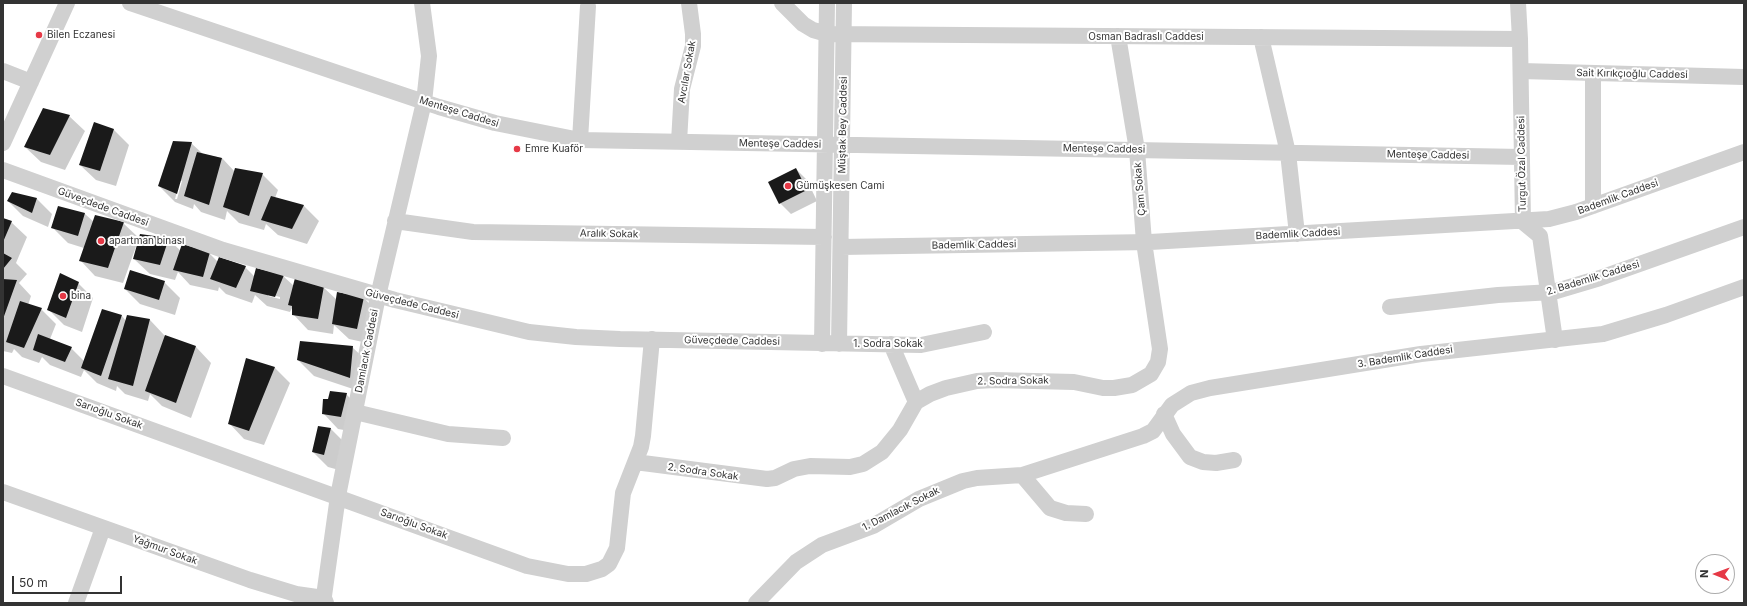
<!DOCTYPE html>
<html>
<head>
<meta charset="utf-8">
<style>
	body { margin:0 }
	#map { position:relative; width:1747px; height:606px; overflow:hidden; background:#fff; font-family:Inter,sans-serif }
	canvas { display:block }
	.frame { position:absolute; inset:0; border:4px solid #333; pointer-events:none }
	.north { position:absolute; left:1695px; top:554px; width:40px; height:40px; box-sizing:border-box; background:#fff; border:1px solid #adadad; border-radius:50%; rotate:271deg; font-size:11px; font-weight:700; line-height:16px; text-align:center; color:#333 }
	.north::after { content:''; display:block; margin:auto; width:14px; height:18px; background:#e63946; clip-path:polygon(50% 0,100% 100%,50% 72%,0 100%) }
	.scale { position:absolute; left:12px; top:576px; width:110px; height:18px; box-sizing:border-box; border:2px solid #333; border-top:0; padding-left:5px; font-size:12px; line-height:14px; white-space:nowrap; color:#333; -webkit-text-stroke:3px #fff; paint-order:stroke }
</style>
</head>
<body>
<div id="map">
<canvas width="1747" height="606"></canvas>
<div class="frame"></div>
<div class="north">N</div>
<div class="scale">50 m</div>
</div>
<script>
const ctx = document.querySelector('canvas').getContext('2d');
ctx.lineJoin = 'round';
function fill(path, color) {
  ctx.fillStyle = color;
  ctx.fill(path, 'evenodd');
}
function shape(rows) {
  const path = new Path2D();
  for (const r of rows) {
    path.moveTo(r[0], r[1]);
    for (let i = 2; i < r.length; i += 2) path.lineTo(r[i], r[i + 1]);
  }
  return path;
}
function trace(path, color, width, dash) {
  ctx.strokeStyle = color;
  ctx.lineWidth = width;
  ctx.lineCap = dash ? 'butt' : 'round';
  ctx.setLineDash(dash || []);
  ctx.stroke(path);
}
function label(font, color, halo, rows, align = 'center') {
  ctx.font = font + ' Inter,sans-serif';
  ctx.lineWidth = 4;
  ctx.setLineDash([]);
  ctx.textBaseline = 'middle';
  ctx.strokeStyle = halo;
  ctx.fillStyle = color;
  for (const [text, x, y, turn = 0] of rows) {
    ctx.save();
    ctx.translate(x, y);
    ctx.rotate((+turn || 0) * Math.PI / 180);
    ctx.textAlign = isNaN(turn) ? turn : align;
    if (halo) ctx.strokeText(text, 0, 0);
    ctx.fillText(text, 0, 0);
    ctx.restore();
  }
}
const shadow = shape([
	[69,116,85,131,65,170,41,162,25,147],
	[113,129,129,145,116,186,96,180,80,165],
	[191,143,203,154,222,158,235,172,262,174,278,190,275,198,304,206,319,221,307,244,278,235,266,224,264,230,239,223,227,211,225,220,201,212,194,204,193,209,175,202,159,186],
	[180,180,182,181,177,199,175,199],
	[796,169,807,180,817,201,791,214,780,203],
	[37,199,52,214,48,227,23,216,8,201],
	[59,207,85,214,94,222,123,223,140,239,168,239,181,251,209,253,218,262,245,267,255,277,283,276,294,286,323,287,337,300,364,298,379,314,372,344,349,339,334,325,333,334,308,330,293,314,293,306,290,312,267,306,255,295,252,303,226,294,219,287,218,291,190,285,178,272,175,280,150,274,134,259,139,241,138,241,123,283,95,276,80,260,84,248,68,243,53,228],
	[268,294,280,297,280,299,268,296],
	[3,219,11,222,27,237,16,263,27,274,19,283,31,296,28,305,41,309,56,324,50,339,71,348,84,361,122,316,126,321,150,320,165,336,196,347,211,363,191,418,162,406,150,394,148,401,125,394,117,386,116,391,97,383,84,370,81,377,50,365,42,357,39,363,22,357,14,349,12,353,3,351],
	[164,282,180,298,175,315,140,304,125,289],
	[78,283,93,298,82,332,64,325,48,309],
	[352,347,368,362,365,393,314,376,298,360],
	[247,359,275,368,290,383,264,445,244,439,229,423],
	[346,394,361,409,356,432,338,429,323,413,328,399],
	[331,429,346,444,339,470,328,467,313,452]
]);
const building = shape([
	[43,108,70,115,50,155,24,147],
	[94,122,114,129,100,171,79,165],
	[173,141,192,142,177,194,158,186],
	[197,152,222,158,209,205,184,196],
	[235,168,263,173,249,216,223,207],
	[796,168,807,190,779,204,768,182],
	[12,192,37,198,32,213,7,201],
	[271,196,304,205,292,229,261,220],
	[58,206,85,213,78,236,51,228],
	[95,215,124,222,108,268,79,261],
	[3,218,12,221,3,242],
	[140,234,169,238,160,265,133,259],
	[182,244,210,252,203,277,173,270],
	[3,253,12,258,3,269],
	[219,257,246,266,236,288,210,279],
	[256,268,284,275,275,297,250,291],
	[130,270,165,281,159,300,124,289],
	[60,273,79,282,66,318,47,310],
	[295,278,324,286,318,319,292,315,292,306,288,305],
	[3,279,17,280,3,319],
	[337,292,364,297,357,329,332,324],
	[20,301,42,308,24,348,6,342],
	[102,309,122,315,101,376,81,368],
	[127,315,150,319,133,386,108,379],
	[38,334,72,347,65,362,33,350],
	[165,335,196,346,176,403,145,391],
	[300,341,353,346,350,378,297,360],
	[246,358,275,367,249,431,228,424],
	[330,391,347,393,341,417,322,414,323,399,328,399],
	[318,426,331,428,324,455,312,452]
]);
const minor = shape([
	[130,3,439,107,495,123,580,140,1522,157],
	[782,3,803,24,813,30,827,34,1520,39],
	[1518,3,1520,39,1523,222,1540,236,1555,340],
	[1261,37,1288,153,1297,234],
	[3,71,31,82],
	[1521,71,1744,77],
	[580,140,588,6],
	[679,142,682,89,693,46,693,34,689,3],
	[3,143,67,3],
	[3,170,223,250,395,300,529,332,576,337,620,339,921,345,984,332],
	[1593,206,1593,73],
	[395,221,473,232,824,237],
	[841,247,1150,242,1549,219,1576,212,1744,152],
	[1390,307,1498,295,1553,292,1600,278,1744,227],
	[822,344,827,3],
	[839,344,844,3],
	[891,344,916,402],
	[3,376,527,566,568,574,586,574,602,569,609,564,617,548,623,493,641,447,643,436,652,339],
	[355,412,448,434,503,438],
	[1164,414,1173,434,1190,457,1203,462,1216,463,1234,460],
	[635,462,767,479,775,478,794,469,810,466,850,467,863,464,882,452,900,430,916,402,930,394,946,388,977,381,994,380,1074,382,1103,388,1114,388,1132,385,1151,374,1158,362,1160,349,1144,242,1137,150,1118,36],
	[1022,475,1050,508,1066,513,1086,514],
	[3,492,250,580,296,594,324,598,326,603],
	[76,603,103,528],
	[323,603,338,496,378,296,424,102,429,56,422,3],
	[756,603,796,562,822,545,873,526,919,499,963,481,977,478,1022,475,1143,436,1153,431,1172,405,1191,393,1210,388,1421,354,1603,334,1666,315,1744,287]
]);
const markers = [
	[39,35,4,"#e63946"],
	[517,149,4,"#e63946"],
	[788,186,4,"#e63946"],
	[101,241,4,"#e63946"],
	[63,296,4,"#e63946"]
];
const poiNames = [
	["Bilen Eczanesi",47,35],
	["Emre Kuaför",525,149],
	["Gümüşkesen Cami",796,186],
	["apartman binası",109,241],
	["bina",71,296]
];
const streetNames = [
	["Osman Badraslı Caddesi",1146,37],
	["Avcılar Sokak",687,72,-80],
	["Sait Kırıkçıoğlu Caddesi",1632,74,1],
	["Menteşe Caddesi",459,112,17],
	["Müştak Bey Caddesi",843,125,-89],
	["Menteşe Caddesi",780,144,1],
	["Menteşe Caddesi",1104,149,1],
	["Menteşe Caddesi",1428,155,1],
	["Turgut Özal Caddesi",1522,164,-91],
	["Çam Sokak",1140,189,-95],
	["Bademlik Caddesi",1618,197,-20],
	["Güveçdede Caddesi",103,207,20],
	["Aralık Sokak",609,234,1],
	["Bademlik Caddesi",1298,234,-3],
	["Bademlik Caddesi",974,245,-1],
	["2. Bademlik Caddesi",1593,278,-17],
	["Güveçdede Caddesi",412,304,14],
	["Güveçdede Caddesi",732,341,1],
	["1. Sodra Sokak",888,344],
	["Damlacık Caddesi",367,351,-79],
	["3. Bademlik Caddesi",1405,357,-9],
	["2. Sodra Sokak",1013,381,-1],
	["Sarıoğlu Sokak",109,414,20],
	["2. Sodra Sokak",703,472,8],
	["1. Damlacık Sokak",901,509,-27],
	["Sarıoğlu Sokak",414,524,20],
	["Yağmur Sokak",165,550,20]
];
fill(shadow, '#0003');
fill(building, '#1a1a1a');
trace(minor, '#d0d0d0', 16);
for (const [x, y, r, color] of markers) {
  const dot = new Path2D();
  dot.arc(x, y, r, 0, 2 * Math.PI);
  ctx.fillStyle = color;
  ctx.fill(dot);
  trace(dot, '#fff', 1.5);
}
label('10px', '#333', '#fff', poiNames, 'left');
label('10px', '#333', '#fff', streetNames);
</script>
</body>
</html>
